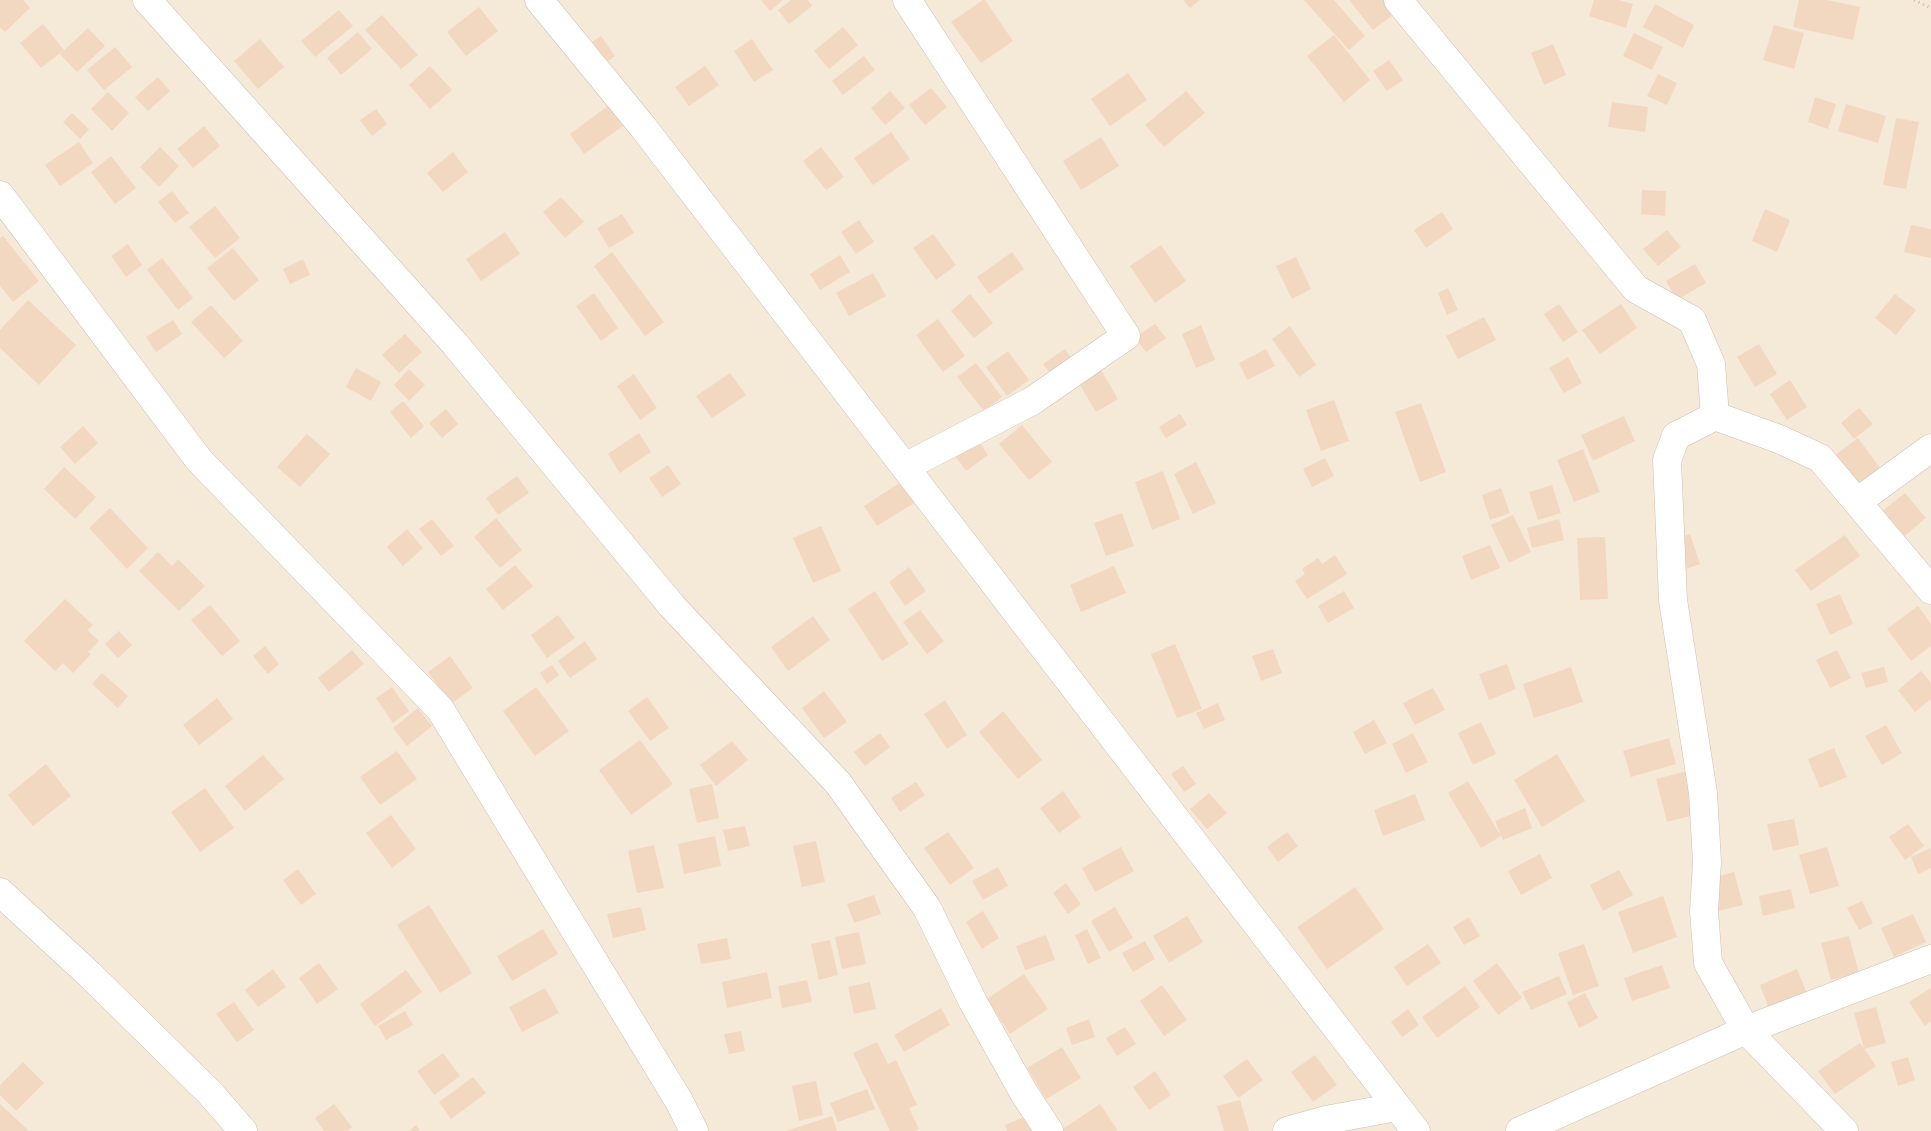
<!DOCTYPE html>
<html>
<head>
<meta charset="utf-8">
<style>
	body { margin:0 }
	canvas { display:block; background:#fdf7ea }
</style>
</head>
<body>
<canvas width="1931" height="1131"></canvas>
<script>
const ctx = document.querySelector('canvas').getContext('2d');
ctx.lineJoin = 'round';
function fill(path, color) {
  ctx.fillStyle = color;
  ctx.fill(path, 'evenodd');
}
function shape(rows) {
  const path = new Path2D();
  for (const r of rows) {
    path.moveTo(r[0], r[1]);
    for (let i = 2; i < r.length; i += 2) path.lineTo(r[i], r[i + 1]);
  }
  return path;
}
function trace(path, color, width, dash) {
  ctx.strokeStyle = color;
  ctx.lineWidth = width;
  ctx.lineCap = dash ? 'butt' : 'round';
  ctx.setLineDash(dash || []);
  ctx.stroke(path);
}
const residential = shape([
	[0,0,1931,0,1931,1131,0,1131]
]);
const building = shape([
	[0,0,23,0,30,8,5,32,0,27],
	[761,0,783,0,770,11],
	[791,0,808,0,812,6,789,24,778,10],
	[983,0,985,0,1013,41,981,63,951,22],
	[1183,0,1200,0,1190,8],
	[1304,0,1334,0,1365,36,1349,50],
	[1349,0,1392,0,1399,10,1373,30],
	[1594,0,1619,0,1633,4,1626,28,1589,16],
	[1799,0,1827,0,1860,7,1853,40,1793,27],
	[1655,4,1694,25,1683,48,1643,27],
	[479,7,498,31,466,56,447,32],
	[339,10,353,26,315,57,301,41],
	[382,15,418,55,401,69,365,30],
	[43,24,64,50,41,68,20,43],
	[1774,25,1804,33,1794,69,1763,60],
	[843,27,858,45,829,69,814,51],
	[88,28,105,46,77,72,60,54],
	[358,32,372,49,341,75,327,58],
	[1634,33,1663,47,1652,70,1623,56],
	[1334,35,1370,80,1344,102,1307,56],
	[601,36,615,56,603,64,589,44],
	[260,39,284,67,258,89,234,61],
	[752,39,773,70,754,82,734,51],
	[1553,44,1566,75,1544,85,1531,53],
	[115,47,132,67,104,90,87,70],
	[864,56,875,70,843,95,832,81],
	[1389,60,1403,80,1387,91,1373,71],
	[430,66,452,90,430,109,409,85],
	[705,66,719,85,689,106,675,87],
	[1128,73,1147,100,1110,126,1091,99],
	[1658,74,1677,83,1667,105,1647,96],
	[158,77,170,91,148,111,135,97],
	[931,88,947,107,925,125,909,105],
	[890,91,905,108,885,125,871,108],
	[1186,91,1205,113,1164,147,1145,125],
	[108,92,129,113,112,131,91,109],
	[1815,97,1836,104,1828,129,1808,122],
	[1612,102,1648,107,1645,132,1608,127],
	[1846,104,1886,116,1878,143,1838,131],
	[608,106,623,126,584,154,570,134],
	[376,109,387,124,372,136,360,120],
	[72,113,89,129,80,139,63,122],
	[1896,118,1919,122,1906,189,1883,185],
	[204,126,220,146,193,168,177,149],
	[891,132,910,159,873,185,854,158],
	[1101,137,1119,166,1081,190,1063,161],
	[79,142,93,163,60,186,45,165],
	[160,147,179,166,159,187,140,167],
	[821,147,844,177,826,190,803,161],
	[453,152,468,172,443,192,427,173],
	[111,156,136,188,115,204,91,172],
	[1642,190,1666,191,1665,216,1641,214],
	[172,191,189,213,175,223,158,202],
	[561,197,584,222,565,238,543,212],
	[215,206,240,238,215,258,189,227],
	[1765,209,1790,220,1777,252,1752,241],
	[1442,212,1453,229,1426,248,1414,230],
	[622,214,634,233,609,248,597,228],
	[859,220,874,242,856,254,841,232],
	[1911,225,1931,229,1931,258,1904,252],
	[1667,230,1681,247,1658,266,1643,249],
	[505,232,520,254,481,281,466,259],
	[933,234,956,265,936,280,913,248],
	[3,236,39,281,13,302,0,286,0,238],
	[128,244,142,265,126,277,111,256],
	[1161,245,1186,281,1155,303,1130,266],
	[233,248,259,280,234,301,207,268],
	[612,252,664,322,645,336,594,266],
	[1012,252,1024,269,989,294,977,277],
	[840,255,850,272,820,290,810,274],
	[1296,257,1311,289,1292,299,1276,266],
	[162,258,193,298,178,310,147,270],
	[303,259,310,275,290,284,283,269],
	[1695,264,1706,283,1677,300,1666,281],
	[873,273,886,296,849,316,836,293],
	[1448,288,1458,310,1447,315,1438,293],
	[594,293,618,328,601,341,576,306],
	[970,294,993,323,974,338,951,311],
	[1895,294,1916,310,1896,335,1875,318],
	[28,300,76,345,39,385,0,348,0,330],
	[1559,304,1578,332,1563,342,1544,314],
	[1621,304,1637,328,1600,354,1582,330],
	[211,305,243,341,224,358,191,322],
	[1484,317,1496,340,1458,359,1446,336],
	[938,319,965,356,943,372,916,335],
	[173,320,182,334,156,352,146,337],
	[1155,324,1166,338,1146,352,1135,338],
	[1201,325,1215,360,1196,368,1182,334],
	[1290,326,1316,365,1299,377,1272,339],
	[405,334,422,352,399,373,382,355],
	[1759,344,1777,374,1755,387,1737,357],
	[1065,349,1074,362,1053,377,1043,364],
	[1266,349,1275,366,1247,380,1239,363],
	[1008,351,1029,380,1007,396,986,367],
	[1568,357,1582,383,1564,393,1549,368],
	[976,363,1002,397,984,411,957,377],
	[1099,367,1118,399,1096,412,1077,380],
	[356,368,381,382,371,401,346,387],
	[409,369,425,385,409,401,394,385],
	[730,373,746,395,712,418,696,396],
	[634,374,657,408,640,420,617,386],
	[1790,380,1807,407,1787,420,1770,394],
	[1334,400,1349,441,1321,451,1306,410],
	[403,401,424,426,411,438,390,412],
	[1421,403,1446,472,1420,482,1395,412],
	[1859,408,1873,424,1854,439,1841,423],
	[446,409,458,424,442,438,429,423],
	[1180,414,1187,425,1166,438,1159,427],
	[1624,416,1635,441,1593,461,1581,435],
	[1022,425,1052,462,1029,480,999,444],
	[83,426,98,443,75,464,60,447],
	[639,433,651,452,620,473,608,454],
	[307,434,330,454,300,487,277,467],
	[976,438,988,455,966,471,954,454],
	[1858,438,1880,468,1855,485,1834,456],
	[1583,449,1600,492,1574,502,1557,460],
	[1325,458,1334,476,1312,487,1303,469],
	[1196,462,1216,503,1193,514,1174,474],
	[668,465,681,484,662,497,649,478],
	[64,467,96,497,75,519,44,489],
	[1163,471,1180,519,1152,530,1135,482],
	[517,476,529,493,498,515,486,498],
	[901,482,914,503,877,526,864,506],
	[1552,485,1561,513,1538,520,1529,492],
	[1501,488,1510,513,1490,520,1482,495],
	[1905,493,1926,518,1902,538,1881,512],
	[110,508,148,548,127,569,89,528],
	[1122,513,1134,546,1106,556,1094,523],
	[1513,515,1531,552,1509,563,1491,525],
	[496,518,522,550,500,568,474,537],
	[432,519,454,546,441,556,419,529],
	[1559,519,1564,540,1532,548,1527,528],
	[821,526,841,571,813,583,793,538],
	[407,529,423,548,403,566,387,547],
	[1690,534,1700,564,1683,570,1673,540],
	[1845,535,1860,556,1811,591,1795,570],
	[1605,537,1608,599,1580,600,1577,538],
	[1490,545,1500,568,1471,580,1462,556],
	[158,552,172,566,178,559,205,586,179,611,139,571],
	[1335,555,1347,574,1307,599,1295,581,1305,574,1302,569,1318,558,1322,564],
	[515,565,533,586,503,610,486,589],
	[1114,566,1126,593,1081,612,1070,585],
	[909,567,926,591,905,606,889,582],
	[875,591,909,644,882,661,848,609],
	[1344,591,1354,608,1328,623,1318,606],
	[1840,594,1853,624,1830,635,1816,604],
	[65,599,93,625,87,630,99,641,88,652,91,654,73,673,63,663,55,671,24,641],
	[210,605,240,641,222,656,191,620],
	[1918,606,1931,624,1931,646,1911,661,1887,629],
	[920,610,944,641,927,654,903,622],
	[558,615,575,638,547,658,531,635],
	[813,616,830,640,788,671,771,647],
	[119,631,132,645,118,658,105,644],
	[585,641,597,659,570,678,558,661],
	[1175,644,1202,709,1177,718,1151,654],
	[265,646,279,664,268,674,253,656],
	[1273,649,1282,673,1261,681,1252,656],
	[352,650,364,664,329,692,318,678],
	[1837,650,1851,678,1830,688,1816,660],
	[450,656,473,688,451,704,428,672],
	[1507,664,1516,689,1489,700,1479,674],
	[552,665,559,675,547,684,540,673],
	[1571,667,1583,702,1534,718,1523,684],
	[1884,667,1888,682,1866,688,1861,673],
	[1921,671,1931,683,1931,699,1915,712,1898,690],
	[102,673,128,696,118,708,92,684],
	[392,687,409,711,393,723,376,698],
	[536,687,569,731,535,756,503,711],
	[1433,688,1445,710,1415,725,1403,703],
	[824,691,847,722,824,738,802,708],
	[647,697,669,728,650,741,628,711],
	[217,698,233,719,199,745,183,725],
	[945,700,967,735,947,749,924,714],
	[1218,703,1225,720,1204,729,1196,713],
	[418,708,432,726,407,746,393,728],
	[1003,711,1042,760,1018,779,979,732],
	[1374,720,1387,743,1365,754,1353,732],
	[1481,722,1496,754,1473,765,1458,733],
	[1886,725,1902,753,1882,765,1865,736],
	[880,733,890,747,865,766,854,752],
	[1413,733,1428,762,1406,773,1392,744],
	[1669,738,1676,764,1631,777,1623,751],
	[640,740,673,784,631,815,599,770],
	[732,741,748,760,716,786,700,765],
	[1834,748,1847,777,1820,788,1808,759],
	[397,751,417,779,380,805,360,777],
	[1557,754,1585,801,1542,827,1514,780],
	[263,755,284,779,245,811,225,786],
	[46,764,71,796,33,826,8,795],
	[1183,766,1196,784,1184,792,1171,774],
	[1691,770,1702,813,1667,822,1656,779],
	[1468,781,1501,836,1481,848,1448,793],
	[916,782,925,795,900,812,891,798],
	[712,784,719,818,697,823,689,789],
	[205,788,234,828,200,852,171,812],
	[1063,791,1081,817,1059,833,1040,808],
	[1209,793,1227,813,1207,829,1190,809],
	[1415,794,1425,820,1383,836,1374,810],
	[1525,808,1532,828,1503,840,1495,821],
	[391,815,416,849,392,868,366,833],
	[1794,819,1799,845,1773,851,1767,824],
	[1908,824,1924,846,1905,860,1889,837],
	[745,826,750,846,728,851,723,830],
	[948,832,974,868,950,885,924,848],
	[1287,832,1298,846,1278,862,1267,847],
	[715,836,721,866,684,874,678,844],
	[816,841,825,882,802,887,793,846],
	[654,845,664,888,637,893,628,851],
	[1121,847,1134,871,1095,892,1082,868],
	[1827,847,1839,886,1810,894,1799,855],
	[1931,848,1931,868,1918,874,1911,857],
	[1540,854,1552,878,1521,895,1508,871],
	[998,867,1008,886,983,900,972,881],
	[298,869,316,894,301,905,283,880],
	[1619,870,1633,895,1603,911,1590,885],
	[1734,872,1743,905,1718,911,1711,878],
	[1066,883,1081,904,1068,914,1053,893],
	[1355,887,1384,929,1327,969,1297,927],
	[1791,889,1795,908,1763,916,1759,896],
	[874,895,881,914,854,923,847,904],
	[1663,896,1677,937,1633,953,1618,912],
	[1862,901,1873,923,1859,930,1847,908],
	[429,905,472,973,440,993,397,925],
	[641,907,646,930,613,938,607,914],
	[1115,907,1133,938,1109,952,1091,921],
	[983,911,999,938,982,949,966,922],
	[1913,914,1926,942,1894,957,1881,928],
	[1187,916,1203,942,1169,963,1153,936],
	[1469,917,1480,936,1464,945,1453,927],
	[543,929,558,954,512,981,497,956],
	[1087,929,1101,958,1088,964,1075,935],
	[859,932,866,964,842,969,835,937],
	[1046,935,1055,960,1025,970,1016,946],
	[1849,936,1859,973,1831,980,1821,943],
	[727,938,731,959,701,964,697,944],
	[830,940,838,975,819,980,811,944],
	[1145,941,1155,959,1133,972,1122,953],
	[1428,944,1441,963,1407,986,1394,967],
	[1584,944,1599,986,1573,995,1558,953],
	[319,963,338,989,317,1004,299,978],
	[1497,963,1522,998,1498,1015,1473,981],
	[1662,965,1670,988,1632,1001,1624,978],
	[273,969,286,987,258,1007,245,990],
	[1797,969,1808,996,1770,1011,1760,985],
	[406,970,422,992,375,1026,360,1004],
	[767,972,772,998,727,1008,722,982],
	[1024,974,1048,1009,1010,1034,987,999],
	[1559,976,1567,994,1531,1010,1522,992],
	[807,980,812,1002,782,1008,778,986],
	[870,982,876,1009,854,1014,848,987],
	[1162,985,1187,1020,1164,1036,1140,1001],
	[1465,986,1480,1007,1437,1038,1422,1017],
	[545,988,559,1013,522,1032,509,1007],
	[1931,988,1931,1021,1925,1026,1909,1002],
	[1585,993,1598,1018,1579,1028,1567,1002],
	[234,1002,254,1030,237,1042,216,1014],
	[1876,1007,1886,1043,1864,1049,1854,1013],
	[941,1008,950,1025,904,1052,894,1035],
	[1408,1009,1419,1025,1402,1037,1391,1022],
	[405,1011,413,1025,386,1040,378,1026],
	[1089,1019,1095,1037,1072,1045,1066,1028],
	[1125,1027,1136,1044,1117,1056,1106,1038],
	[741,1031,745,1051,729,1054,724,1034],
	[877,1042,888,1064,896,1060,917,1105,909,1108,919,1129,915,1131,890,1131,853,1053],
	[1860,1043,1876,1066,1835,1094,1818,1071],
	[1062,1047,1081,1078,1046,1099,1027,1068],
	[443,1053,460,1076,434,1095,417,1071],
	[1315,1055,1337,1085,1313,1102,1291,1072],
	[1908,1057,1915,1080,1898,1086,1891,1062],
	[1247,1059,1263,1080,1238,1098,1223,1076],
	[23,1062,44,1083,16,1111,0,1095,0,1085],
	[1155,1071,1171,1095,1149,1110,1133,1087],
	[473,1077,486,1093,451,1119,439,1102],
	[816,1081,823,1115,799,1121,792,1086],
	[867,1089,875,1109,838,1122,830,1103],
	[1240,1100,1249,1131,1224,1131,1217,1106],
	[0,1104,29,1131,0,1131],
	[334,1104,352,1127,347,1131,324,1131,315,1118],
	[1100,1104,1118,1131,1064,1131,1063,1129],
	[1029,1115,1036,1131,1007,1131,1005,1125],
	[832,1116,837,1131,786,1131],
	[416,1125,420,1131,409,1131]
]);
const path = shape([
	[1914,0,1931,8]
]);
const street = shape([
	[147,0,455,344,672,606,838,783,927,908,973,1002,1024,1093,1049,1131],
	[539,0,643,127,1416,1131],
	[1398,0,1636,289,1692,320,1711,364,1715,416,1676,436,1667,460,1673,600,1703,793,1707,862,1704,911,1708,963,1746,1030,1844,1131],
	[0,195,199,460,440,709,679,1101,694,1131],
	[1715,416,1779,439,1820,458,1931,590],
	[905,467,1032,401,1126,336,907,0],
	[1857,502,1931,448],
	[0,892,89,974,210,1093,243,1131],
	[1287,1131,1326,1120,1397,1107],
	[1520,1131,1746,1030,1931,959]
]);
fill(residential, '#f5e9d8');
fill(building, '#f3d8c1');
trace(street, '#d0bfaf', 29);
trace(path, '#d9bba4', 3, [1, 4]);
trace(street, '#fff', 28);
</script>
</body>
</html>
